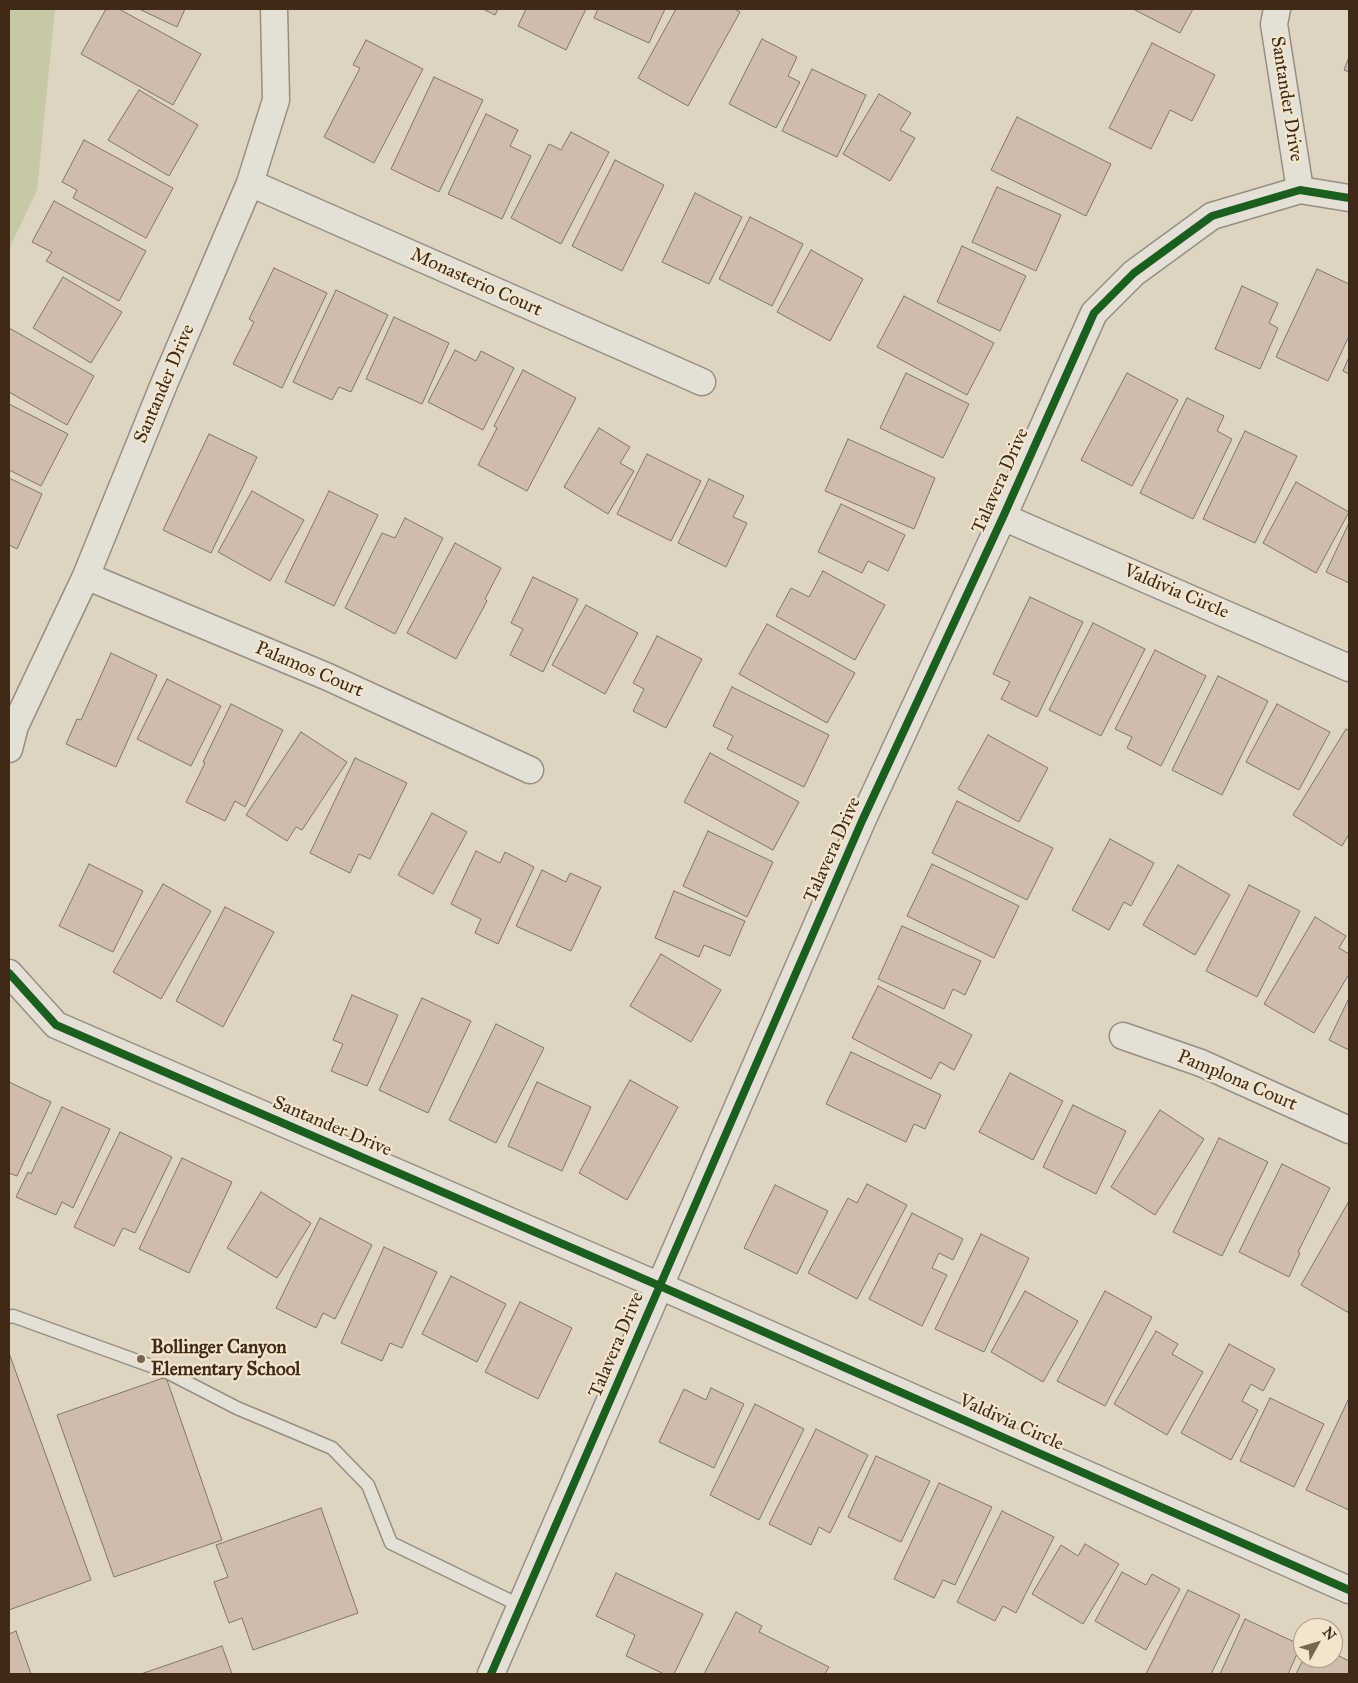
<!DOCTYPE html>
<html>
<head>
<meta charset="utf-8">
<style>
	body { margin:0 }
	#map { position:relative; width:1358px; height:1683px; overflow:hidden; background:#ded4c1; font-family:"IM FELL Great Primer",serif }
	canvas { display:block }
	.frame { position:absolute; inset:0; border:10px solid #3e2a16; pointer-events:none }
	.north { position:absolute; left:1293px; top:1618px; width:50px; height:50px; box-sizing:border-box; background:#f2e5ce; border:1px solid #aa9a84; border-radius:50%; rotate:51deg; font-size:14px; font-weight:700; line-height:20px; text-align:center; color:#3e2a16 }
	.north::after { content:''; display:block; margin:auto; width:18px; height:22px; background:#766652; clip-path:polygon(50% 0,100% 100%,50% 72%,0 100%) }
</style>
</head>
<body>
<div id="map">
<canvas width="1358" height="1683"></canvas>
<div class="frame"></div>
<div class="north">N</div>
</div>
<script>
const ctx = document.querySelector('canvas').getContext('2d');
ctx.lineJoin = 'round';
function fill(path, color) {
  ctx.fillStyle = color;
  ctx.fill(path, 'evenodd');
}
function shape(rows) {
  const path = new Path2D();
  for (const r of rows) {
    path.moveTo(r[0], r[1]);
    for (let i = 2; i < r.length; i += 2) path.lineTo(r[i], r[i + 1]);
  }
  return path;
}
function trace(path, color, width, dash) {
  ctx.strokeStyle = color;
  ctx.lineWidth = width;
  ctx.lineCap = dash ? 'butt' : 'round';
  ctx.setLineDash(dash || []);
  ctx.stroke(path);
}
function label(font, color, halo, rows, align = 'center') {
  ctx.font = font + ' "IM FELL Great Primer",serif';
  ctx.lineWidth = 4.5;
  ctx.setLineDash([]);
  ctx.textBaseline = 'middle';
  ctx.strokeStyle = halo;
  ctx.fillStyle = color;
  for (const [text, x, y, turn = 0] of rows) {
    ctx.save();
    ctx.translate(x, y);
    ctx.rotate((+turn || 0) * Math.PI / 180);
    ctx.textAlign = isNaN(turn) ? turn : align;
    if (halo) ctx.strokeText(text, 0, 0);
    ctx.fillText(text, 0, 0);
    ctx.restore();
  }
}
const green = shape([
	[9,9,55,9,37,190,9,249]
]);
const building = shape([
	[106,9,119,9,201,54,173,105,81,54,106,9],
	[139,9,185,9,177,27,139,9],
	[483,9,498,9,495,15,483,9],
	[526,9,586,9,566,50,518,26,526,9],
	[598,9,665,9,649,43,594,18,598,9],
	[676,9,734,9,740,12,688,106,638,78,676,9],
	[1133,9,1193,9,1180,33,1133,9],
	[762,39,797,57,788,76,800,82,776,128,729,104,762,39],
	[366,40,423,69,374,163,324,137,360,68,353,65,366,40],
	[1152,43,1215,75,1192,121,1170,110,1151,149,1109,128,1152,43],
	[1349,57,1349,72,1344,70,1349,57],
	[812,69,866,95,837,157,782,131,812,69],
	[434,77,483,100,439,192,391,169,434,77],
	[139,90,198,125,169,176,108,140,139,90],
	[879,94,911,113,900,130,915,138,890,181,843,154,879,94],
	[486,114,518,130,510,146,531,156,502,219,448,194,486,114],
	[1017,117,1111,164,1086,216,991,170,1017,117],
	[571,132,609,152,561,244,511,218,549,144,561,150,571,132],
	[84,140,173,188,146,238,73,198,77,190,62,182,84,140],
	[615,160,664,185,622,271,572,246,615,160],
	[997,187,1061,215,1036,271,972,242,997,187],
	[695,193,742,217,709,284,662,262,695,193],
	[54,201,146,251,119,301,46,261,52,252,32,242,54,201],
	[750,217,803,244,772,306,719,279,750,217],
	[962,246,1026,276,1000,331,937,302,962,246],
	[811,250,863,279,830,341,777,312,811,250],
	[274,268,327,293,282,388,233,364,254,322,249,319,274,268],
	[1317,269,1349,284,1349,336,1328,381,1276,357,1317,269],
	[63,277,122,312,91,363,33,328,63,277],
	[1242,286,1278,303,1269,323,1278,328,1260,369,1215,349,1242,286],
	[336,290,388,315,351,392,339,387,332,400,293,382,336,290],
	[904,296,994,343,967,395,877,347,904,296],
	[394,317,449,343,422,404,366,379,394,317],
	[9,328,94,376,67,425,9,392,9,328],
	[455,350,476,361,481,351,514,368,483,430,428,402,455,350],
	[1349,357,1349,374,1343,371,1349,357],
	[523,370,576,398,527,491,478,465,497,428,494,426,523,370],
	[906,373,969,404,943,458,880,428,906,373],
	[1127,373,1178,400,1132,486,1081,460,1127,373],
	[1187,398,1224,416,1217,431,1232,439,1193,519,1140,493,1187,398],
	[9,404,68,434,41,486,9,470,9,404],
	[599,428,630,447,620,463,634,471,608,514,564,487,599,428],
	[1245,431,1297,456,1255,543,1203,519,1245,431],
	[209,434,257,457,211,553,163,530,209,434],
	[848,439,935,478,914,529,825,491,848,439],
	[647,454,701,481,671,541,617,514,647,454],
	[9,478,42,494,17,549,9,545,9,478],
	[709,479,744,496,733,517,747,523,726,567,678,543,709,479],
	[1296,482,1349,512,1316,573,1263,543,1296,482],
	[252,491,304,520,270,581,218,552,252,491],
	[329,491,378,515,334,606,285,582,329,491],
	[841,504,905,535,888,571,868,561,862,573,818,552,841,504],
	[405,518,443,538,395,634,345,608,382,533,395,538,405,518],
	[1349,523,1349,583,1326,572,1349,523],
	[455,543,501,568,485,599,487,601,456,659,407,633,455,543],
	[823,571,885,605,855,660,776,616,791,588,809,597,823,571],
	[533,577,578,599,543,672,510,655,523,629,511,623,533,577],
	[1030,597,1083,622,1037,717,1001,699,1010,682,993,674,1030,597],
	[586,605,638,633,605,694,552,665,586,605],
	[1093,623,1145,649,1101,736,1049,710,1093,623],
	[767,624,855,673,827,723,739,674,767,624],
	[657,636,702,659,666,728,633,711,644,689,633,683,657,636],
	[1155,650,1206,676,1161,766,1127,748,1132,737,1115,729,1155,650],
	[111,653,157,675,116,767,66,744,77,719,81,720,111,653],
	[1218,676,1268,701,1222,795,1172,770,1218,676],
	[167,679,221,706,191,766,137,739,167,679],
	[732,687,829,735,804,787,727,749,733,736,713,726,732,687],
	[231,704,283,730,245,807,235,801,225,821,186,802,205,763,203,762,231,704],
	[1277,704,1330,732,1299,790,1246,762,1277,704],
	[1346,729,1349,731,1349,834,1342,846,1293,815,1346,729],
	[301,732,347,762,302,830,296,827,287,841,246,815,301,732],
	[988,735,1048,768,1019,822,958,789,988,735],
	[710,753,799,802,773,850,684,802,710,753],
	[355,758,407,783,370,859,359,854,350,873,310,853,355,758],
	[957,801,1053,848,1027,900,932,853,957,801],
	[432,813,467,832,433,894,398,875,432,813],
	[708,831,773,862,747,917,683,886,708,831],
	[1110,839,1154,863,1131,906,1124,902,1109,930,1072,910,1110,839],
	[476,851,500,863,505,852,534,867,498,944,475,933,481,919,451,904,476,851],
	[89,864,143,891,113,952,59,926,89,864],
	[932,864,1019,906,994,958,907,916,932,864],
	[1178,865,1230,895,1195,955,1143,925,1178,865],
	[542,870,566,882,570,873,601,887,571,951,516,926,542,870],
	[163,884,211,911,161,999,113,972,163,884],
	[1249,885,1300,911,1257,997,1206,971,1249,885],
	[674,891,745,921,730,956,704,945,699,957,655,938,674,891],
	[225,907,274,932,223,1027,176,1001,225,907],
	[1315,917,1346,936,1339,948,1349,954,1349,974,1314,1033,1264,1004,1315,917],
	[902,926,981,961,965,995,953,989,944,1009,878,979,902,926],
	[661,954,721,990,691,1042,630,1006,661,954],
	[878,986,972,1035,954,1070,940,1062,931,1079,852,1038,878,986],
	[352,995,398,1015,367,1086,331,1071,343,1044,333,1040,352,995],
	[422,998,471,1021,428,1113,379,1090,422,998],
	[1349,998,1349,1050,1329,1040,1349,998],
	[496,1024,544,1048,496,1143,449,1120,496,1024],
	[851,1052,941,1095,925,1129,914,1124,906,1142,826,1104,851,1052],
	[1010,1073,1063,1101,1033,1160,979,1132,1010,1073],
	[630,1080,678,1107,627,1200,579,1173,630,1080],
	[9,1082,51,1102,17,1176,9,1173,9,1082],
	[537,1082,591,1107,562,1171,508,1146,537,1082],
	[1073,1105,1126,1131,1096,1194,1043,1167,1073,1105],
	[62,1107,110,1129,73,1208,62,1202,56,1215,16,1197,28,1172,31,1174,62,1107],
	[1160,1110,1204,1139,1155,1215,1111,1187,1160,1110],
	[120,1132,172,1157,135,1233,123,1228,114,1246,74,1227,120,1132],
	[1219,1138,1268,1162,1222,1256,1173,1232,1219,1138],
	[182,1158,232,1182,189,1273,139,1249,182,1158],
	[1282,1164,1330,1188,1298,1252,1300,1253,1289,1277,1239,1252,1282,1164],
	[867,1184,907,1205,857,1299,808,1273,848,1198,857,1203,867,1184],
	[775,1185,828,1211,797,1274,744,1248,775,1185],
	[261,1192,311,1223,277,1278,227,1248,261,1192],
	[1349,1201,1349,1313,1301,1285,1349,1201],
	[912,1213,963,1239,953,1260,939,1253,932,1268,947,1275,922,1326,869,1299,912,1213],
	[320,1218,372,1245,335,1319,323,1313,316,1328,276,1308,320,1218],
	[981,1234,1029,1258,984,1352,935,1329,981,1234],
	[384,1247,437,1272,402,1348,390,1343,382,1361,341,1343,384,1247],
	[451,1276,506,1304,477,1362,422,1334,451,1276],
	[1025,1291,1078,1321,1043,1382,991,1352,1025,1291],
	[1105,1291,1152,1317,1105,1406,1057,1381,1105,1291],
	[520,1302,572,1328,538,1399,485,1372,520,1302],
	[1156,1331,1178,1344,1172,1354,1203,1372,1167,1435,1114,1404,1156,1331],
	[1229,1344,1275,1369,1263,1391,1251,1384,1242,1401,1258,1410,1231,1460,1181,1433,1229,1344],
	[9,1353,91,1580,9,1610,9,1353],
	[166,1377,222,1540,114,1577,57,1415,166,1377],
	[711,1388,744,1404,714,1468,659,1442,684,1389,706,1400,711,1388],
	[1270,1398,1324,1424,1294,1487,1240,1461,1270,1398],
	[1349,1398,1349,1510,1306,1490,1349,1398],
	[755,1404,804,1429,759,1520,710,1495,755,1404],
	[816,1429,868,1455,830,1533,819,1527,811,1545,769,1524,816,1429],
	[876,1456,930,1481,901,1542,848,1517,876,1456],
	[939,1483,992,1507,955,1585,943,1580,934,1598,894,1579,939,1483],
	[321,1508,358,1613,253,1650,242,1618,229,1623,214,1582,228,1577,216,1545,321,1508],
	[1002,1511,1054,1537,1016,1613,1003,1606,995,1621,957,1602,1002,1511],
	[1085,1544,1119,1564,1083,1624,1032,1594,1061,1545,1078,1556,1085,1544],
	[1122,1572,1146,1585,1152,1574,1180,1589,1146,1650,1095,1621,1122,1572],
	[616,1573,703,1614,674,1674,664,1674,626,1656,635,1635,596,1616,616,1573],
	[1188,1590,1240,1615,1211,1674,1146,1674,1188,1590],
	[736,1612,762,1626,759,1632,829,1667,825,1674,704,1674,736,1612],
	[1245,1619,1301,1645,1288,1674,1220,1674,1245,1619],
	[16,1631,31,1674,9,1674,9,1634,16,1631],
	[222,1646,232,1674,141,1674,222,1646],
	[1333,1653,1349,1661,1349,1674,1296,1674,1304,1658,1333,1658,1333,1653]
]);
const lane = shape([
	[9,1317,13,1316,165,1371,237,1408,332,1448,368,1485,391,1543,521,1606]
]);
const street = shape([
	[1277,9,1274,24,1300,190],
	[250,183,702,382],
	[1003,517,1349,668],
	[86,576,328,677,530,770],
	[9,749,15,726,86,576,164,384,250,183,276,100,274,9],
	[9,973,56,1025,660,1286,1349,1590],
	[1123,1036,1201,1063,1349,1130],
	[491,1674,862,821,1003,517,1094,313,1134,273,1212,216,1300,190,1349,198]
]);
const cycleway = shape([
	[9,973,56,1025,660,1286,1349,1590],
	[491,1674,862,821,1003,517,1094,313,1134,273,1212,216,1300,190,1349,198]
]);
const markers = [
	[141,1359,5,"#766652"]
];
const streetNames = [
	["Santander Drive",1286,99,81],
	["Monasterio Court",476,283,24],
	["Santander Drive",165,384,-67],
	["Talavera Drive",1001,481,-66],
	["Valdivia Circle",1176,592,23],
	["Palamos Court",309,670,23],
	["Talavera Drive",833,850,-66],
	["Pamplona Court",1237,1081,23],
	["Santander Drive",332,1127,23],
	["Talavera Drive",617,1345,-67],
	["Valdivia Circle",1011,1423,24]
];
const poiNames = [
	["Bollinger Canyon",151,1348],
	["Elementary School",151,1370]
];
fill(green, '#c6c8a6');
fill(building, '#cebcad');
trace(building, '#7f766a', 1);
trace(lane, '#968e81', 15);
trace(street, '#968e81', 29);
trace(lane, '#e5e0d6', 12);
trace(street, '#e5e0d6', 26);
trace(cycleway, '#1b5e20', 8);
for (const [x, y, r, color] of markers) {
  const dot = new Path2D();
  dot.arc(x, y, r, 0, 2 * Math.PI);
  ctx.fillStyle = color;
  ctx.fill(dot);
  trace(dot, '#f2e5ce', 2);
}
label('19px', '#3e2a16', '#f2e5ce', streetNames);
label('bold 19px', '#3e2a16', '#f2e5ce', poiNames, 'left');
</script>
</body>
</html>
